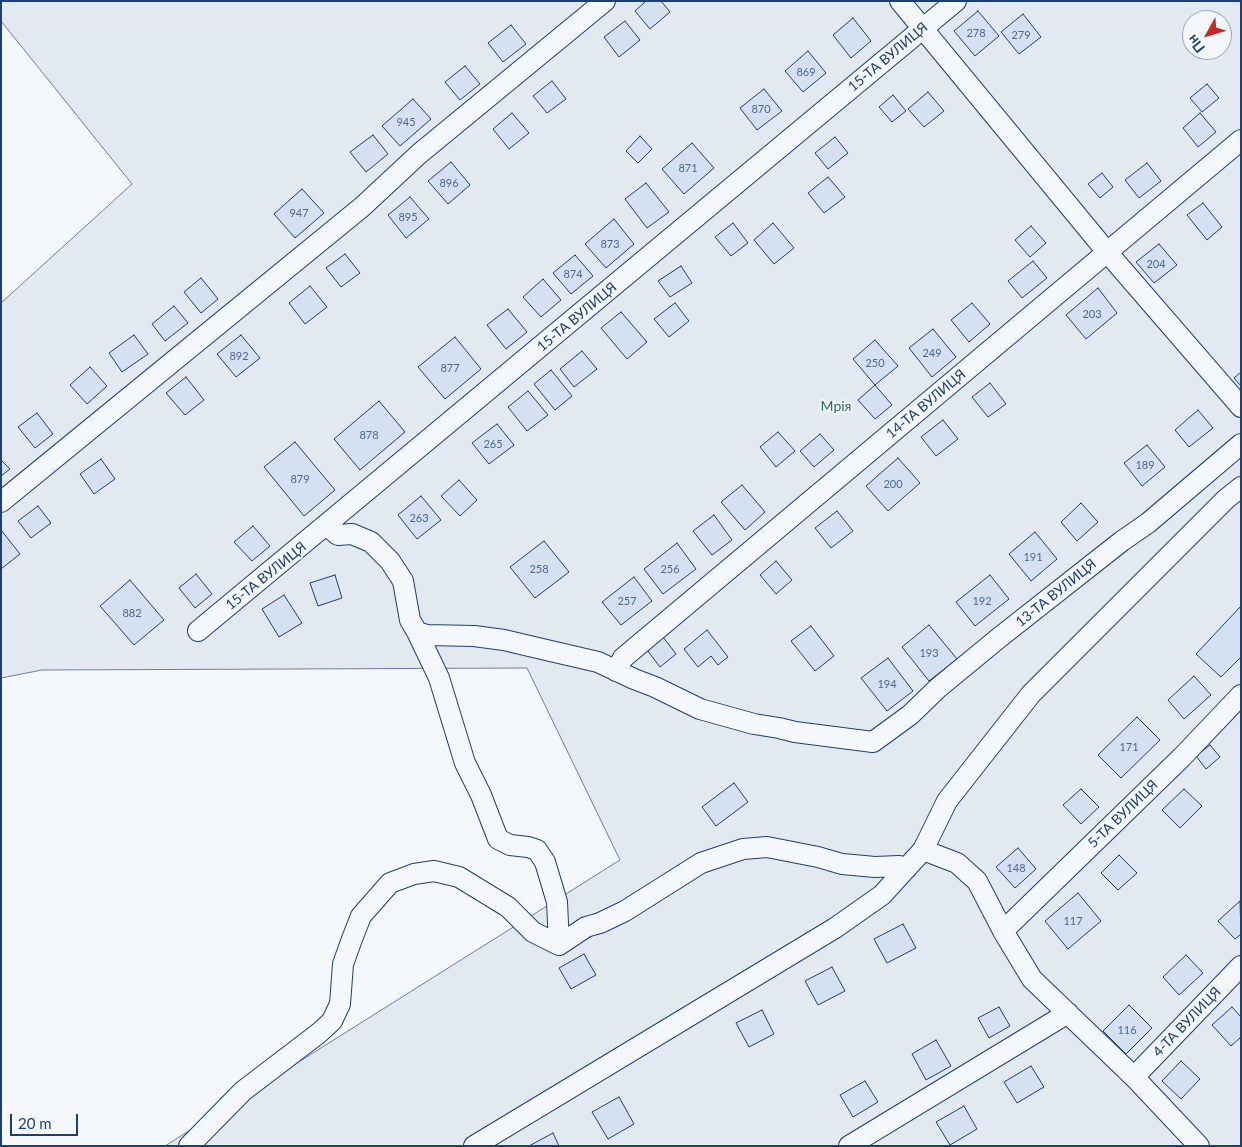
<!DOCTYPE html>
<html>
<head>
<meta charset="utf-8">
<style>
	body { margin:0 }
	#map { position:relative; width:1242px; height:1147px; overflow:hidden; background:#f4f7fb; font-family:Lato,sans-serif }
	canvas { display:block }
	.frame { position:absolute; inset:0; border:2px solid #1d3f73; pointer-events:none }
	.north { position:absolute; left:1182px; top:10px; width:50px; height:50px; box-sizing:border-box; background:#f4f7fb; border:1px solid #9eadc5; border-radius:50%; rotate:231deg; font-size:14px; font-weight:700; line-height:20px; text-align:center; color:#1d3f73 }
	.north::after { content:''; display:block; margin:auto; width:18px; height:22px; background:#c62828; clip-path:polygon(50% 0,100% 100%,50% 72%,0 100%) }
	.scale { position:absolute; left:10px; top:1114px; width:68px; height:22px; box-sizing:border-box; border:2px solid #1d3f73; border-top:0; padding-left:6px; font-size:15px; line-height:18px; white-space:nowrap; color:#1d3f73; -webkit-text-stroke:4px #f4f7fb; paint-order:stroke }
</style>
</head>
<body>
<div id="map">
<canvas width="1242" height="1147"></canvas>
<div class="frame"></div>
<div class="north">Пн</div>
<div class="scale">20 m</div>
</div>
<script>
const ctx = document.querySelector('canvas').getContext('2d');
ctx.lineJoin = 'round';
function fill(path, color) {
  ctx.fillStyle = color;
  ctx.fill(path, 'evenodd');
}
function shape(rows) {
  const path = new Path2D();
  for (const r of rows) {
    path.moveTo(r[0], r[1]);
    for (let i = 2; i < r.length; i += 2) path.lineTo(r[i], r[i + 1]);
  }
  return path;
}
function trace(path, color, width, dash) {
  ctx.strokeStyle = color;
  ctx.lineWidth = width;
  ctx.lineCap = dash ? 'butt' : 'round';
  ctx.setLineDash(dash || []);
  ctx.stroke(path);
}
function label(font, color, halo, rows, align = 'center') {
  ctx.font = font + ' Lato,sans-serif';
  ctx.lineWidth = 4;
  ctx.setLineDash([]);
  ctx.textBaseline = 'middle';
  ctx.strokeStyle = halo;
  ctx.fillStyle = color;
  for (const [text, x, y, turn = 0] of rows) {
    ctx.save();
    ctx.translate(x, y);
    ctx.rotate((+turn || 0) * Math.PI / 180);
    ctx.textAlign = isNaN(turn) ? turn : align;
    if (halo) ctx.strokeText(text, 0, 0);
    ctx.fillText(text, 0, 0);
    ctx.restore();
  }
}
const green = shape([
	[1,1,1241,1,1241,1146,165,1146,620,860,527,668,42,670,1,678,1,303,132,184,1,21,1,1],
	[1192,20,1222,20,1222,50,1192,50,1192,20]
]);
const building = shape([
	[646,1,661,1,670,12,650,29,635,11,646,1],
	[978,11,999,36,975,56,954,31,978,11],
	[1023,14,1041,37,1019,54,1001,32,1023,14],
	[853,18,871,41,851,58,833,35,853,18],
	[625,21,640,40,619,57,604,37,625,21],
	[511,25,526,44,503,62,488,43,511,25],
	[808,51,826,73,803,92,785,71,808,51],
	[465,66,480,84,460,100,445,82,465,66],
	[552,81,566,99,547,113,533,96,552,81],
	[1207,84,1219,98,1202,112,1190,98,1207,84],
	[764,89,782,111,757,130,740,108,764,89],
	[928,92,944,111,924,127,908,109,928,92],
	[893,95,906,111,892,122,879,107,893,95],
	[413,99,431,119,400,146,382,126,413,99],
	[512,113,529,133,509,149,493,129,512,113],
	[1200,113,1216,132,1198,147,1183,128,1200,113],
	[373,135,388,154,366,172,350,152,373,135],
	[640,136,652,149,638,163,626,151,640,136],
	[835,137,848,153,828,169,815,153,835,137],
	[692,143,714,168,684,194,662,169,692,143],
	[451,162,470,185,448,204,428,181,451,162],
	[1147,163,1161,181,1139,198,1125,180,1147,163],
	[1102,173,1113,187,1100,198,1088,184,1102,173],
	[828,177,845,197,824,213,808,193,828,177],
	[646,183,669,212,647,228,625,199,646,183],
	[302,189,324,213,295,238,274,214,302,189],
	[410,197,429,219,406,238,388,215,410,197],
	[1203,203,1222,227,1207,240,1187,215,1203,203],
	[614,219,634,244,606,268,585,244,614,219],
	[733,223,748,243,731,256,715,237,733,223],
	[773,223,794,248,774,264,754,240,773,223],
	[1031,226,1046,243,1030,257,1015,240,1031,226],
	[1159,244,1177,265,1154,283,1136,262,1159,244],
	[345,254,360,273,341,287,326,268,345,254],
	[575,255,593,276,571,294,553,273,575,255],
	[1033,261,1047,278,1022,298,1008,281,1033,261],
	[681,266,692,283,670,297,658,281,681,266],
	[201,278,218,299,201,313,184,292,201,278],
	[543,279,561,300,541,317,523,297,543,279],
	[310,286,327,307,305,324,289,303,310,286],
	[1098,288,1117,313,1086,339,1066,315,1098,288],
	[675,303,689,321,669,337,654,319,675,303],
	[972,303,990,324,969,342,951,320,972,303],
	[174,306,188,323,165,341,152,324,174,306],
	[508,309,527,332,506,349,487,325,508,309],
	[621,312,647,342,627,359,601,328,621,312],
	[933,329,956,357,932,377,909,348,933,329],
	[134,335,148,354,122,372,109,353,134,335],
	[241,335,260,358,236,377,217,354,241,335],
	[455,337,481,369,445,399,418,367,455,337],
	[875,340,898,366,875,385,853,359,875,340],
	[582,351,597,369,574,387,560,369,582,351],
	[90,367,107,386,87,404,70,385,90,367],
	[551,370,572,396,555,410,534,384,551,370],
	[1241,372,1241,386,1234,378,1241,372],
	[186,377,204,400,185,415,166,393,186,377],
	[990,383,1006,404,988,417,972,397,990,383],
	[875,385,892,405,875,419,858,400,875,385],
	[528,391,548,415,527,431,508,407,528,391],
	[379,401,405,432,360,470,334,439,379,401],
	[1198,410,1213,428,1189,447,1175,430,1198,410],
	[37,413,53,434,35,448,18,427,37,413],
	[943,420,958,439,936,456,921,437,943,420],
	[497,424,514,445,489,464,472,443,497,424],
	[778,432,795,451,776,467,760,447,778,432],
	[820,434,834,450,814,467,800,451,820,434],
	[295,442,335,490,304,516,264,467,295,442],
	[1147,445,1165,467,1142,486,1124,463,1147,445],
	[898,458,920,483,888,511,866,486,898,458],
	[101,459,115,479,94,494,80,474,101,459],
	[1,460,10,469,1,476,1,460],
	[459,480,477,500,460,516,441,496,459,480],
	[742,485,765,512,745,530,721,502,742,485],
	[421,496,441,520,417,539,398,515,421,496],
	[1081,503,1098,522,1077,541,1061,522,1081,503],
	[38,506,51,523,31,538,18,521,38,506],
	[837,511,853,531,831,548,815,528,837,511],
	[714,515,732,540,712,555,693,531,714,515],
	[253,526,270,546,252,561,234,542,253,526],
	[1,530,20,554,1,569,1,530],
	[1035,532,1057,559,1031,581,1009,554,1035,532],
	[544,541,569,572,535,598,510,567,544,541],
	[677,543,696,569,663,594,644,569,677,543],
	[776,561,792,580,776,594,760,575,776,561],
	[196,574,212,594,195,608,179,588,196,574],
	[335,575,342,598,318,606,310,583,335,575],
	[990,575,1009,599,975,626,956,602,990,575],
	[634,577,652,601,621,625,602,602,634,577],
	[130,580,164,620,134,645,100,606,130,580],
	[284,595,302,623,279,637,262,609,284,595],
	[1241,606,1241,657,1221,677,1196,654,1241,606],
	[929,625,957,659,929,681,902,647,929,625],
	[811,626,834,656,815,671,791,641,811,626],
	[707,630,728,657,718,665,711,656,698,667,684,649,707,630],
	[663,637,676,654,660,667,647,650,663,637],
	[888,658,913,691,887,711,861,678,888,658],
	[1194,676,1211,695,1184,719,1168,700,1194,676],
	[1137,717,1160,740,1121,778,1098,755,1137,717],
	[1210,745,1220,757,1206,769,1196,756,1210,745],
	[734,783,748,802,716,826,702,807,734,783],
	[1081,789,1099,807,1081,824,1063,805,1081,789],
	[1184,789,1202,806,1180,828,1162,810,1184,789],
	[1018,848,1036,869,1015,888,996,867,1018,848],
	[1119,855,1137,873,1118,890,1101,873,1119,855],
	[1078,893,1101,921,1068,949,1045,921,1078,893],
	[1240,901,1241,934,1235,939,1218,921,1240,901],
	[903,924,916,948,887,963,874,939,903,924],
	[584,954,596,975,571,989,559,968,584,954],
	[1186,955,1203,973,1179,995,1163,977,1186,955],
	[832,967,845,991,818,1005,805,981,832,967],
	[1129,1005,1152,1028,1126,1054,1103,1031,1129,1005],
	[999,1007,1010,1026,989,1038,978,1018,999,1007],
	[1232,1007,1241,1017,1241,1037,1231,1046,1212,1025,1232,1007],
	[762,1010,774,1034,749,1047,736,1023,762,1010],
	[936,1040,951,1066,926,1080,912,1054,936,1040],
	[1181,1061,1200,1079,1181,1099,1162,1081,1181,1061],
	[1031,1066,1044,1087,1017,1103,1004,1082,1031,1066],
	[865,1081,878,1102,853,1117,840,1095,865,1081],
	[619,1097,634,1124,608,1139,592,1112,619,1097],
	[964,1106,977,1129,950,1145,936,1122,964,1106],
	[553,1133,559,1146,529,1146,553,1133]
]);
const street = shape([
	[900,1,1107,252,1241,407],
	[1,502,362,207,419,154,605,1],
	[327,526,338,535,352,534,371,542,390,561,403,581,410,620,417,632,427,635,474,636,504,640,542,649,598,662,634,679,655,687,700,709,754,724,779,728,795,732,873,742,910,715,938,688,1000,637,1122,541,1148,523,1241,444],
	[198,631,956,1],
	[417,632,439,678,465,763,481,795,498,839,510,845,528,847,537,850,545,862,557,902,559,945,586,927,600,923,625,911,701,863,743,849,767,847,818,857,842,864,875,867,899,866,907,868],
	[616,671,623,658,1241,140],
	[923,850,957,863,977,881,1003,931,1032,979,1134,1077,1199,1146],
	[1003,931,1182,757,1241,695],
	[1134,1077,1241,966],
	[189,1146,243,1091,319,1033,332,1021,340,1004,343,964,352,939,361,916,390,883,414,874,434,871,459,877,508,907,533,932,559,945],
	[474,1146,835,928,882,895,923,850,947,801,1031,694,1226,499,1241,487],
	[849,1146,1068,1013]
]);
const numberNames = [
	["278",976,33],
	["279",1021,35],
	["869",806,72],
	["870",761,109],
	["945",406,122],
	["871",688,168],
	["896",449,183],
	["947",299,213],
	["895",408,217],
	["873",610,244],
	["204",1156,264],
	["874",573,274],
	["203",1092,314],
	["249",932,353],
	["892",239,356],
	["250",875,363],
	["877",450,368],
	["878",369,435],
	["265",493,444],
	["189",1145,465],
	["879",300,479],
	["200",893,484],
	["263",419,518],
	["191",1033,557],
	["258",539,569],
	["256",670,569],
	["257",627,601],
	["192",982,601],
	["882",132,613],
	["193",929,653],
	["194",887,684],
	["171",1129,747],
	["148",1016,868],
	["117",1073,921],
	["116",1127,1030]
];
const streetNames = [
	["15-ТА ВУЛИЦЯ",888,57,-40],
	["15-ТА ВУЛИЦЯ",577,317,-40],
	["14-ТА ВУЛИЦЯ",926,404,-40],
	["15-ТА ВУЛИЦЯ",266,576,-39],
	["13-ТА ВУЛИЦЯ",1056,593,-39],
	["5-ТА ВУЛИЦЯ",1123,814,-44],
	["4-ТА ВУЛИЦЯ",1187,1022,-46]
];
const parkNames = [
	["Мрія",836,406]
];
fill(green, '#e3e9f0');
trace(green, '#687fa3', 1);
fill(building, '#d5e0f0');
trace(building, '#1d3f73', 1);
trace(street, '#1d3f73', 22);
trace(street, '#f4f7fb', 20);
label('11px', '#4b6792', null, numberNames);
label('14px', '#1d3f73', '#f4f7fb', streetNames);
label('14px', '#2c6c60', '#f4f7fb', parkNames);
</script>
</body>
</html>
